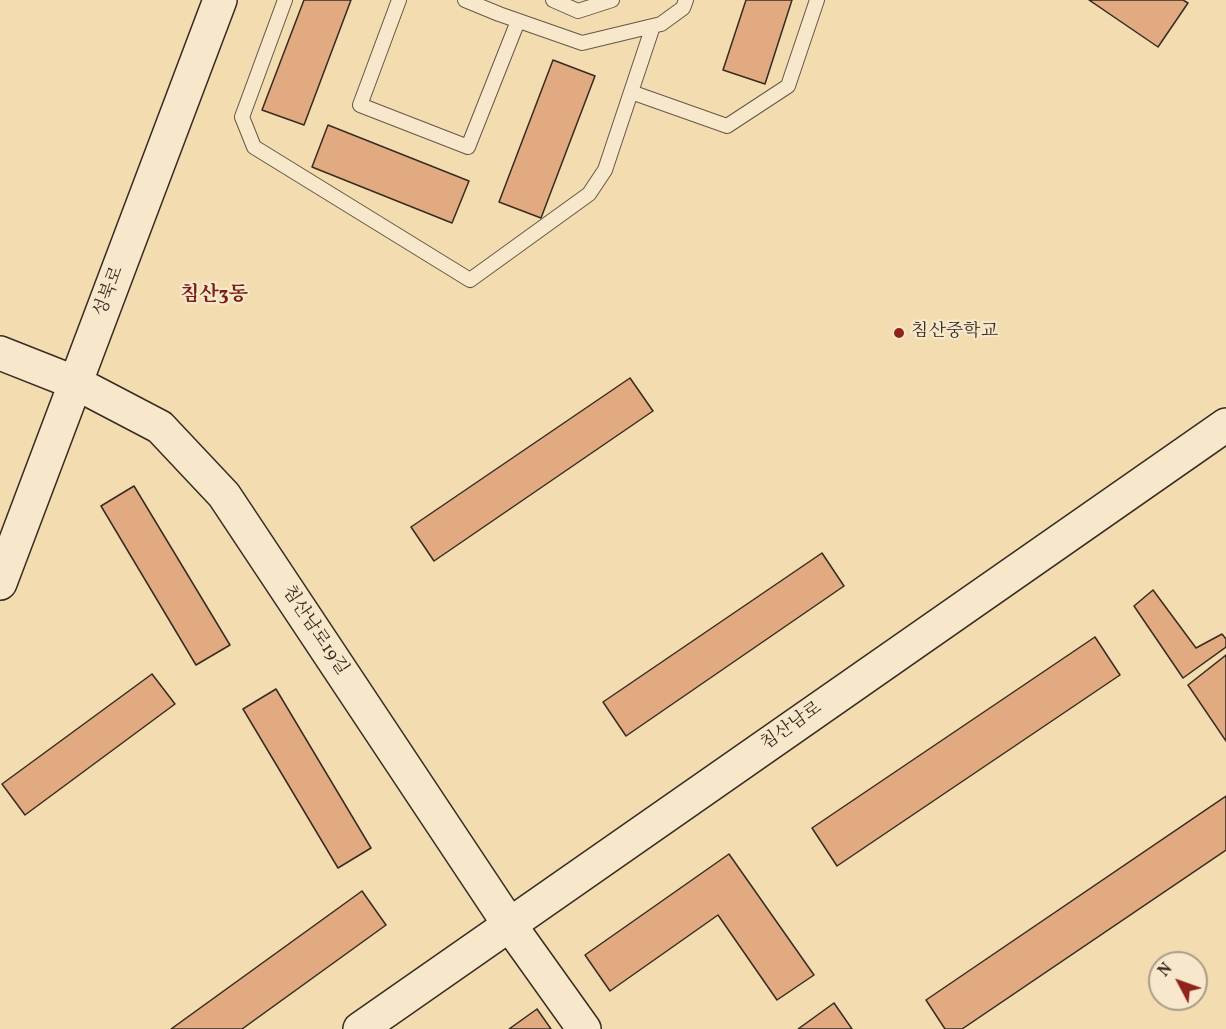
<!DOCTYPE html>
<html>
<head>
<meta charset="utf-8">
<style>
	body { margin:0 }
	#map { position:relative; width:1226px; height:1029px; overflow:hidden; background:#f2dcb0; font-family:Vollkorn,serif }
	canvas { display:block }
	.north { position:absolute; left:1148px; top:951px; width:60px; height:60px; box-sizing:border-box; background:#f7e8cc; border:2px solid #aa9c88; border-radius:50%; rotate:311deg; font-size:16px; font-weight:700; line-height:24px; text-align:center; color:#372b22 }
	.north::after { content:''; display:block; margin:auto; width:21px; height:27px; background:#8f2418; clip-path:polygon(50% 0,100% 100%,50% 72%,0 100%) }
</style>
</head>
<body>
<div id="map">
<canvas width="1226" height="1029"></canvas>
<div class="north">N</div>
</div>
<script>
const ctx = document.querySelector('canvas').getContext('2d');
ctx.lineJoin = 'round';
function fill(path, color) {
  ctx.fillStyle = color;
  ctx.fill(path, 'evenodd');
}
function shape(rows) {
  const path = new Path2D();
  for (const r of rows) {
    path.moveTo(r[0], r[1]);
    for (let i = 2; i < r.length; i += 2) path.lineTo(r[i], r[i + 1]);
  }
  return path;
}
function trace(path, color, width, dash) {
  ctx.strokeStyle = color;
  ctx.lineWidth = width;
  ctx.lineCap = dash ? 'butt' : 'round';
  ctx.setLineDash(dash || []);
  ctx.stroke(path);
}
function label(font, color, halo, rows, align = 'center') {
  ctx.font = font + ' Vollkorn,"Noto Serif KR",serif';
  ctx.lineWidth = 4.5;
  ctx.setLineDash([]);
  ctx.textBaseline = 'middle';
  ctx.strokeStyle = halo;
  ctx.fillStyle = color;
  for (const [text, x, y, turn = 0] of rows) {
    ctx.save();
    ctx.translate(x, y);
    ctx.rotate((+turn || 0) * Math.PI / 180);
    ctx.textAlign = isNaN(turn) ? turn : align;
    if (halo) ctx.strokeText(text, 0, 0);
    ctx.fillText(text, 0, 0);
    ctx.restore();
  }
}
const building = shape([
	[304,0,351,0,304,125,262,110,304,0],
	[746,0,792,0,765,84,723,70,746,0],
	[1089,0,1183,0,1188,3,1158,47,1089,0],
	[553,60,595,76,541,218,499,202,553,60],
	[328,125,469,181,452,223,312,167,328,125],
	[630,378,653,411,434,561,411,527,630,378],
	[134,486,230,645,196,665,101,506,134,486],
	[822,553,844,586,626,736,603,702,822,553],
	[1153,590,1196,648,1222,634,1226,639,1226,647,1183,678,1134,606,1153,590],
	[1095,637,1120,675,837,866,812,828,1095,637],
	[1226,655,1226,741,1188,685,1226,655],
	[152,674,175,704,25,815,2,784,152,674],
	[276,689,371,848,338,868,243,709,276,689],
	[1226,796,1226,850,962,1029,945,1029,926,1000,1226,796],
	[729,854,814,975,777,1000,718,915,610,991,585,955,729,854],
	[362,891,386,925,242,1029,171,1029,362,891],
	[834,1003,852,1029,798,1029,834,1003],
	[537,1009,551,1029,509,1029,537,1009]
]);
const lane = shape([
	[285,0,242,117,254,147,470,280,589,194,605,170,653,26],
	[399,0,360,105,468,147,518,21],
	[465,0,499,14,582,43,661,24,683,8,686,0],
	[553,0,578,11,612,0],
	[631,92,727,126,788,86,817,0]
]);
const secondary = shape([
	[0,353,76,383,160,427,224,495,509,924,584,1029],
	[0,583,220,0],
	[360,1029,1226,425]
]);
const markers = [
	[899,333,6,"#8f2418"]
];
const streetNames = [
	["성북로",110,292,-69],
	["침산남로19길",314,631,56],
	["침산남로",792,727,-35]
];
const poiNames = [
	["침산중학교",911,333]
];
const neighbourhoodNames = [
	["침산3동",214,296]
];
fill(building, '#e2aa80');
trace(building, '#372b22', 1.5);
trace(lane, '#665746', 16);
trace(secondary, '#372b22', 36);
trace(lane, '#f7e8cc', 14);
trace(secondary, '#f7e8cc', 33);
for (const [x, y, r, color] of markers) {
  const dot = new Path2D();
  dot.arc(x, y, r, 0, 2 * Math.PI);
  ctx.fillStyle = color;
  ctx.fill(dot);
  trace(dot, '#f7e8cc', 2);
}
label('18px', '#372b22', '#f7e8cc', streetNames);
label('18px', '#372b22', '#f7e8cc', poiNames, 'left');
label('bold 20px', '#7a1f14', '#f7e8cc', neighbourhoodNames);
</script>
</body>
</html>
